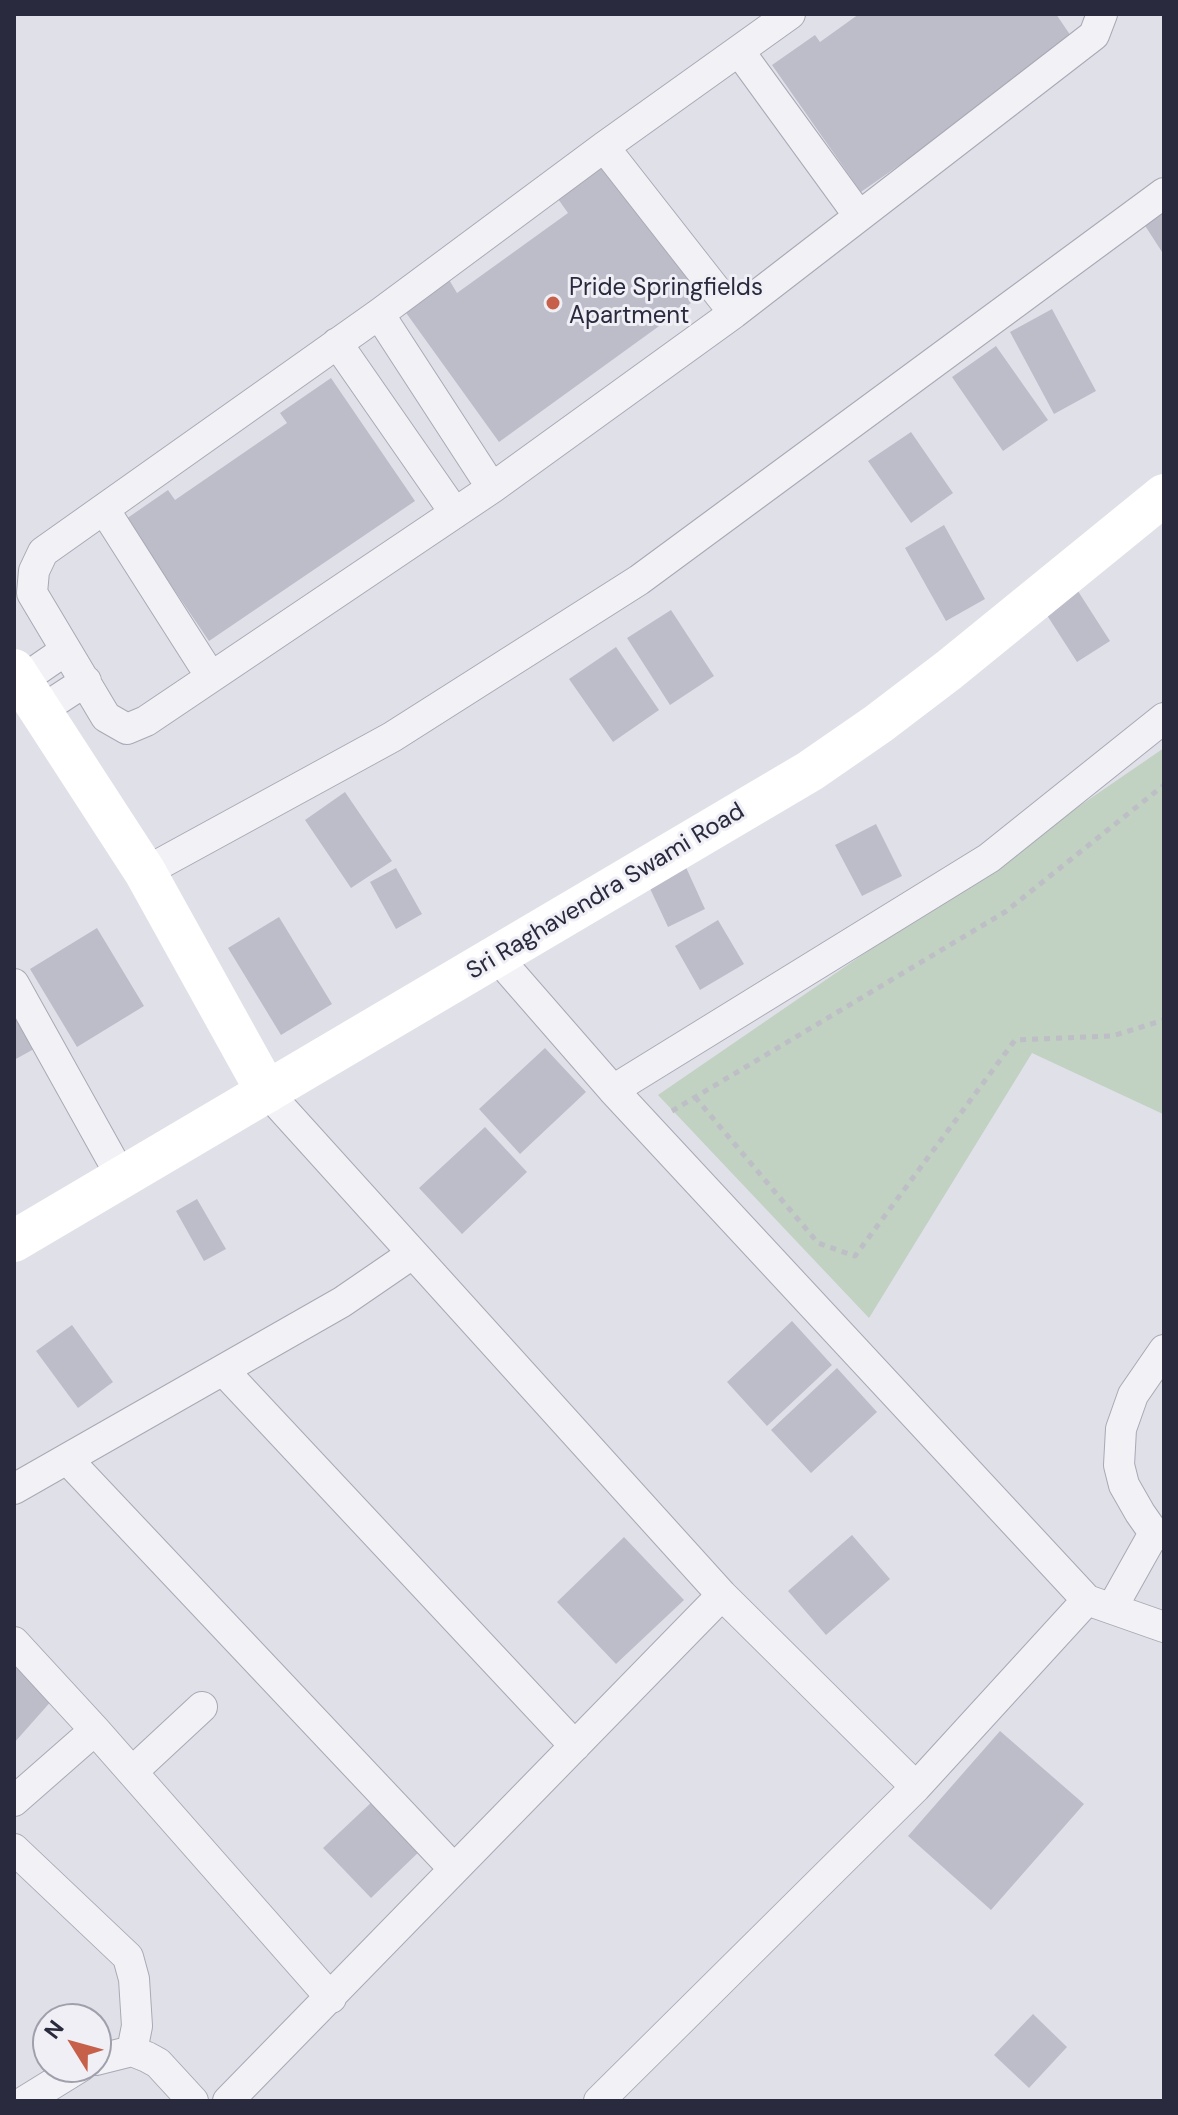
<!DOCTYPE html>
<html>
<head>
<meta charset="utf-8">
<style>
	body { margin:0 }
	#map { position:relative; width:1178px; height:2115px; overflow:hidden; background:#dfe0e8; font-family:"DM Sans",sans-serif }
	canvas { display:block }
	.frame { position:absolute; inset:0; border:16px solid #292a3e; pointer-events:none }
	.north { position:absolute; left:32px; top:2003px; width:80px; height:80px; box-sizing:border-box; background:#efeff5; border:2px solid #a0a0ac; border-radius:50%; rotate:307deg; font-size:22px; font-weight:700; line-height:32px; text-align:center; color:#292a3e }
	.north::after { content:''; display:block; margin:auto; width:28px; height:36px; background:#c7604a; clip-path:polygon(50% 0,100% 100%,50% 72%,0 100%) }
</style>
</head>
<body>
<div id="map">
<canvas width="1178" height="2115"></canvas>
<div class="frame"></div>
<div class="north">N</div>
</div>
<script>
const ctx = document.querySelector('canvas').getContext('2d');
ctx.lineJoin = 'round';
function fill(path, color) {
  ctx.fillStyle = color;
  ctx.fill(path, 'evenodd');
}
function shape(rows) {
  const path = new Path2D();
  for (const r of rows) {
    path.moveTo(r[0], r[1]);
    for (let i = 2; i < r.length; i += 2) path.lineTo(r[i], r[i + 1]);
  }
  return path;
}
function trace(path, color, width, dash) {
  ctx.strokeStyle = color;
  ctx.lineWidth = width;
  ctx.lineCap = dash ? 'butt' : 'round';
  ctx.setLineDash(dash || []);
  ctx.stroke(path);
}
function label(font, color, halo, rows, align = 'center') {
  ctx.font = font + ' "DM Sans",sans-serif';
  ctx.lineWidth = 6;
  ctx.setLineDash([]);
  ctx.textBaseline = 'middle';
  ctx.strokeStyle = halo;
  ctx.fillStyle = color;
  for (const [text, x, y, turn = 0] of rows) {
    ctx.save();
    ctx.translate(x, y);
    ctx.rotate((+turn || 0) * Math.PI / 180);
    ctx.textAlign = isNaN(turn) ? turn : align;
    if (halo) ctx.strokeText(text, 0, 0);
    ctx.fillText(text, 0, 0);
    ctx.restore();
  }
}
const green = shape([
	[1164,748,1164,1119,1163,1114,1032,1053,869,1318,658,1095]
]);
const building = shape([
	[859,14,1056,14,1075,42,861,192,772,65,815,35,820,42],
	[607,163,702,295,499,442,404,310,448,278,457,293,568,213,558,199],
	[1164,207,1164,255,1142,221],
	[1052,309,1096,391,1054,414,1010,332],
	[996,346,1048,420,1003,451,952,377],
	[331,378,415,501,209,641,126,519,168,490,175,500,287,423,280,413],
	[911,432,953,493,911,523,868,461],
	[944,525,985,599,946,621,905,548],
	[1076,588,1110,641,1077,662,1043,609],
	[671,610,714,676,670,705,627,638],
	[616,647,659,710,613,742,569,679],
	[345,792,392,861,351,888,305,820],
	[876,824,902,876,862,896,835,845],
	[684,863,705,909,668,927,646,880],
	[396,868,422,914,396,929,370,882],
	[279,917,332,1004,281,1035,228,948],
	[718,920,744,964,700,990,675,946],
	[97,928,144,1006,77,1047,30,969],
	[14,1009,34,1049,14,1060],
	[545,1048,586,1092,520,1154,479,1109],
	[485,1127,527,1172,462,1234,419,1188],
	[197,1199,226,1249,204,1261,176,1211],
	[792,1321,832,1365,767,1426,727,1382],
	[72,1325,113,1382,78,1408,36,1351],
	[837,1368,877,1412,811,1473,771,1430],
	[852,1535,890,1579,826,1635,788,1591],
	[624,1537,684,1600,616,1664,557,1602],
	[14,1661,54,1698,14,1743],
	[1000,1731,1084,1804,991,1910,908,1836],
	[375,1799,423,1848,371,1898,323,1848],
	[1033,2014,1067,2047,1029,2088,994,2055]
]);
const path = shape([
	[695,1097,818,1243,855,1256,1015,1040,1112,1036,1164,1020],
	[672,1111,1005,912,1164,785]
]);
const street = shape([
	[790,14,604,147,379,314,43,552,34,571,32,593,106,717,127,729,146,721,492,488,734,313,1094,35,1102,14],
	[739,51,859,216],
	[604,147,734,313],
	[379,314,492,488],
	[337,343,455,513],
	[104,509,211,677],
	[21,681,66,650],
	[40,711,86,681],
	[145,872,392,737,639,580,1164,193],
	[497,957,613,1090,1087,1600],
	[14,984,122,1178],
	[613,1090,989,858,1164,718],
	[267,1092,722,1595,916,1787],
	[1164,1350,1133,1395,1121,1429,1119,1465,1124,1485,1140,1513,1154,1533,1164,1535],
	[223,1370,575,1746],
	[67,1459,454,1869],
	[14,1489,342,1302,412,1254],
	[1112,1608,1154,1533],
	[14,1642,95,1730,331,1998],
	[132,1772,202,1707],
	[14,1801,95,1730],
	[14,1849,128,1957,134,1979,137,2026,132,2051],
	[96,2060,132,2051,147,2057,158,2063,193,2101],
	[25,2101,80,2067],
	[228,2101,722,1595],
	[599,2101,916,1787,1087,1600,1164,1627]
]);
const secondary = shape([
	[14,670,145,872,267,1092],
	[14,1241,810,771,878,724,949,670,1164,495]
]);
const markers = [
	[553,303,8,"#c7604a"]
];
const poiNames = [
	["Pride Springfields",569,289],
	["Apartment",569,317]
];
const streetNames = [
	["Sri Raghavendra Swami Road",606,892,-31]
];
fill(green, '#c1d1c2');
fill(building, '#bdbdca');
trace(street, '#a8a9b5', 32);
trace(path, '#bebec6', 5, [6, 6]);
trace(street, '#f2f2f6', 30);
trace(secondary, '#fff', 42);
for (const [x, y, r, color] of markers) {
  const dot = new Path2D();
  dot.arc(x, y, r, 0, 2 * Math.PI);
  ctx.fillStyle = color;
  ctx.fill(dot);
  trace(dot, '#efeff5', 3);
}
label('24px', '#292a3e', '#efeff5', poiNames, 'left');
label('24px', '#292a3e', '#efeff5', streetNames);
</script>
</body>
</html>
